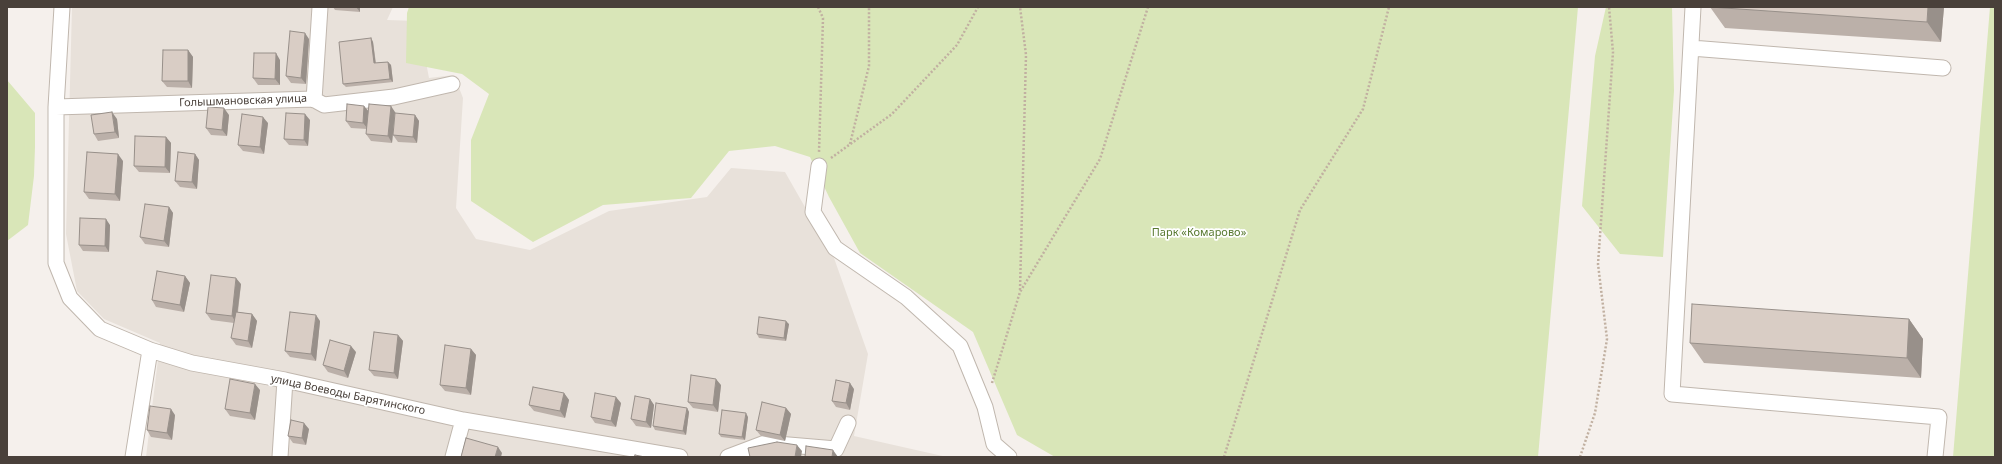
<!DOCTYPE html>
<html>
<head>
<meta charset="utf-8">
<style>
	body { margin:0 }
	#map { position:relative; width:2002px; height:464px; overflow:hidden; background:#f5f0ec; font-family:"Noto Sans",sans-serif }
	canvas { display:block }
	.frame { position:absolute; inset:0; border:8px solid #49403a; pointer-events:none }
</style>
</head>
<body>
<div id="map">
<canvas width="2002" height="464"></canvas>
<div class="frame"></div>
</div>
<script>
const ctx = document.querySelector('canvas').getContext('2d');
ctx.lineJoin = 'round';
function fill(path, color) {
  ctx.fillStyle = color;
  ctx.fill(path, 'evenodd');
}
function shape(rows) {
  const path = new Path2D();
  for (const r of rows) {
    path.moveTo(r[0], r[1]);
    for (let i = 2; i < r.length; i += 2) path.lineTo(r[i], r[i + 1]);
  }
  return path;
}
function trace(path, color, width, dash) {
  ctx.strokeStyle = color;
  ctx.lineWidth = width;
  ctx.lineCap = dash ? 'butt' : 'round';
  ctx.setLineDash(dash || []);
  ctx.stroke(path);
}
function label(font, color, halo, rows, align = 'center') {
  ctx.font = font + ' "Noto Sans",sans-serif';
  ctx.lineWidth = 3.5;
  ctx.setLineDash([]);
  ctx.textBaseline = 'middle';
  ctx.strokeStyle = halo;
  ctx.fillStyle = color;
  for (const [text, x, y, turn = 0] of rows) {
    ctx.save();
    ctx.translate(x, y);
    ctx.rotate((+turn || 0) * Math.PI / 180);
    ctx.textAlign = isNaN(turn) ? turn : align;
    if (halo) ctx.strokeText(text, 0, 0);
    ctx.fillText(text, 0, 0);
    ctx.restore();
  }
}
const residential = shape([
	[72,7,393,7,387,20,418,21,429,78,454,75,463,98,456,208,476,239,530,250,609,211,707,197,731,168,785,172,834,258,868,354,854,436,947,457,146,457,160,343,104,319,77,291,66,234]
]);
const green = shape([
	[409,7,1578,7,1538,457,1055,457,1017,435,973,332,860,253,829,197,810,157,775,146,729,151,691,198,603,205,533,242,471,201,471,140,489,94,462,74,406,63,407,13],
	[1606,7,1672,7,1674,91,1663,257,1620,254,1582,206,1595,56],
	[1990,7,1995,7,1995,457,1953,457],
	[7,80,35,113,35,147,34,176,28,225,7,241]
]);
const path = shape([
	[818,7,823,18,819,152],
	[850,144,869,66,869,7],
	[831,158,892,114,957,45,978,7],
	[1020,290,1026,55,1020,7],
	[992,383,1020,292,1100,159,1148,7],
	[1224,457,1300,210,1363,109,1389,7],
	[1580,457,1595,413,1607,339,1598,264,1613,52,1609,7]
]);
const minor = shape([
	[62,7,56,107,56,263,70,298,100,329,150,350,192,363,285,380,463,420,680,457],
	[1693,7,1672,394,1939,417,1935,457],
	[1691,48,1943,68],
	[314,100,320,7],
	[56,107,313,99,324,105,394,97,452,84],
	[819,166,813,212,835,248,906,297,960,346,985,407,994,444,1009,457],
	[133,457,150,350],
	[280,457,285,380],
	[453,457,463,420],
	[728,457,765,443,836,449,848,423]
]);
const wall = shape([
	[333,7,360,7,360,12,335,10],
	[1710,7,1944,7,1941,42,1725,28],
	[371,38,373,42,376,63,388,62,391,65,393,82,346,87,343,84],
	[309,39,306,84,291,83,286,76],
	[188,50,193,57,192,88,167,87,162,81],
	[280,60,280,85,258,85,253,78],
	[364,106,369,112,395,112,392,143,371,141,366,134,367,129,351,128,346,121],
	[229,115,227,136,211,135,206,128],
	[415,115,419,121,417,143,398,142,393,135],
	[117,119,119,138,98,141,94,134],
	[310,120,308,146,289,145,284,139],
	[268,123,264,154,243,151,238,145],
	[166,137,171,143,170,173,139,172,134,166],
	[195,154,199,160,197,189,180,187,175,181],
	[123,161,120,201,89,199,84,192],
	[169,207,173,213,169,247,145,244,140,237],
	[110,225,109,252,83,251,79,245],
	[185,276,190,283,184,312,156,307,152,300],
	[241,284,238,312,252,314,257,321,252,348,236,345,231,338,234,323,211,320,206,313],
	[1909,319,1923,339,1921,378,1704,363,1690,343],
	[320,321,316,361,290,357,285,351],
	[789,324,786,341,759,338,757,334],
	[398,335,403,341,398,379,374,376,369,370],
	[471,349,476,355,471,395,445,391,440,385],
	[356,352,348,378,328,372,323,365],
	[721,385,718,412,693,408,688,402],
	[854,389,850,410,836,407,832,401],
	[260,390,255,420,230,416,225,409],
	[564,393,569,400,565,418,534,411,529,405],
	[650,399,654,405,651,428,636,426,631,419],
	[621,403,616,427,595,423,591,417],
	[687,408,689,412,686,435,655,430,653,426],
	[786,408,791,414,785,441,761,436,756,430],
	[175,415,172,440,151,437,147,430],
	[748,417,745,440,721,437,719,434],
	[309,429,306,445,293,443,288,436]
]);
const shadedWall = shape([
	[356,7,360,7,360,12],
	[1928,7,1944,7,1941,42,1927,22],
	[305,33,309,39,306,84,301,78],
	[371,38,373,42,376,67,374,63],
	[188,50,193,57,192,88,188,81],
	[276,53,280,60,280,85,275,79],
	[388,62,391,65,393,82,390,79],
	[364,106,369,112,368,129,363,123],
	[391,106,395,112,392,143,388,136],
	[224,108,229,115,227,136,222,130],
	[112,112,117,119,119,138,115,132],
	[305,114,310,120,308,146,304,140],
	[415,115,419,121,417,143,413,137],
	[263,117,268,123,264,154,260,147],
	[166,137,171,143,170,173,165,167],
	[118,154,123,161,120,201,115,194],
	[195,154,199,160,197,189,192,182],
	[169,207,173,213,169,247,164,241],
	[106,219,110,225,109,252,105,246],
	[185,276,190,283,184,312,180,305],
	[236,278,241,284,236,323,232,316],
	[252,314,257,321,252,348,248,341],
	[316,315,320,321,316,361,311,354],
	[1909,319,1923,339,1921,378,1907,358],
	[786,321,789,324,786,341,784,338],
	[398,335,403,341,398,379,394,373],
	[351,346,356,352,348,378,344,371],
	[471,349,476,355,471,395,466,388],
	[716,379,721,385,718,412,713,405],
	[850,383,854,389,850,410,846,403],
	[255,384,260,390,255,420,250,413],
	[564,393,569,400,565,418,560,411],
	[616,397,621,403,616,427,611,421],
	[650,399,654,405,651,428,646,422],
	[687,408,689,412,686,435,683,431],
	[786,408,791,414,785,441,780,435],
	[171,409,175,415,172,440,167,433],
	[746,413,748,417,745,440,742,437],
	[304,423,309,429,306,445,302,438],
	[797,445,802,451,801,457,795,457],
	[498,447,502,453,501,457,495,457],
	[833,450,838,457,832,457]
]);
const building = shape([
	[1710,7,1928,7,1927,22,1710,7],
	[290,31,305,33,301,78,286,76,290,31],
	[371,38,374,63,388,62,390,79,343,84,339,42,371,38],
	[163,50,188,50,188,81,162,81,163,50],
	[254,53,276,53,275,79,253,78,254,53],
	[347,104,364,106,363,123,346,121,347,104],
	[369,104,391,106,388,136,366,134,369,104],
	[208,107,224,108,222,130,206,128,208,107],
	[112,112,115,132,94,134,91,115,112,112],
	[286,113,305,114,304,140,284,139,286,113],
	[395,113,415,115,413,137,393,135,395,113],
	[242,114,263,117,260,147,238,145,242,114],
	[135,136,166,137,165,167,134,166,135,136],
	[87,152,118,154,115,194,84,192,87,152],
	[178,152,195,154,192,182,175,181,178,152],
	[145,204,169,207,164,241,140,237,145,204],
	[80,218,106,219,105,246,79,245,80,218],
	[157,271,185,276,180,305,152,300,157,271],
	[211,275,236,278,232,316,206,313,211,275],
	[1692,304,1909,319,1907,358,1690,343,1692,304],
	[236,312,252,314,248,341,231,338,236,312],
	[290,312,316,315,311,354,285,351,290,312],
	[759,317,786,321,784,338,757,334,759,317],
	[374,332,398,335,394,373,369,370,374,332],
	[330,340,351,346,344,371,323,365,330,340],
	[445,345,471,349,466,388,440,385,445,345],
	[691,375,716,379,713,405,688,402,691,375],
	[230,379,255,384,250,413,225,409,230,379],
	[836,380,850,383,846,403,832,401,836,380],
	[533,387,564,393,560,411,529,405,533,387],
	[595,393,616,397,611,421,591,417,595,393],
	[635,396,650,399,646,422,631,419,635,396],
	[762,402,786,408,780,435,756,430,762,402],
	[656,403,687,408,683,431,653,426,656,403],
	[150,406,171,409,167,433,147,430,150,406],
	[722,410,746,413,742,437,719,434,722,410],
	[291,420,304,423,302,438,288,436,291,420],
	[466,438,498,447,495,457,461,457,466,438],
	[777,442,797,445,795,457,750,457,748,448,777,442],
	[806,446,833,450,832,457,805,457,806,446],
	[635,455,645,457,634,457,635,455]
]);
const streetNames = [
	["Голышмановская улица",243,101,-2],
	["улица Воеводы Барятинского",348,395,12]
];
const parkNames = [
	["Парк «Комарово»",1199,233]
];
fill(residential, '#e8e1da');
fill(green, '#d9e6b8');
trace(minor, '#c0b7ae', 17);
trace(path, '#c1b0a1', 2.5, [2, 2]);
trace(minor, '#fff', 15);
fill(wall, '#bbb0a9');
fill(shadedWall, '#98908a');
fill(building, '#d9cdc5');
trace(building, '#98908a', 1);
label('11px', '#49403a', '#fff', streetNames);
label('11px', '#57782f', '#fff', parkNames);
</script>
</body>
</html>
